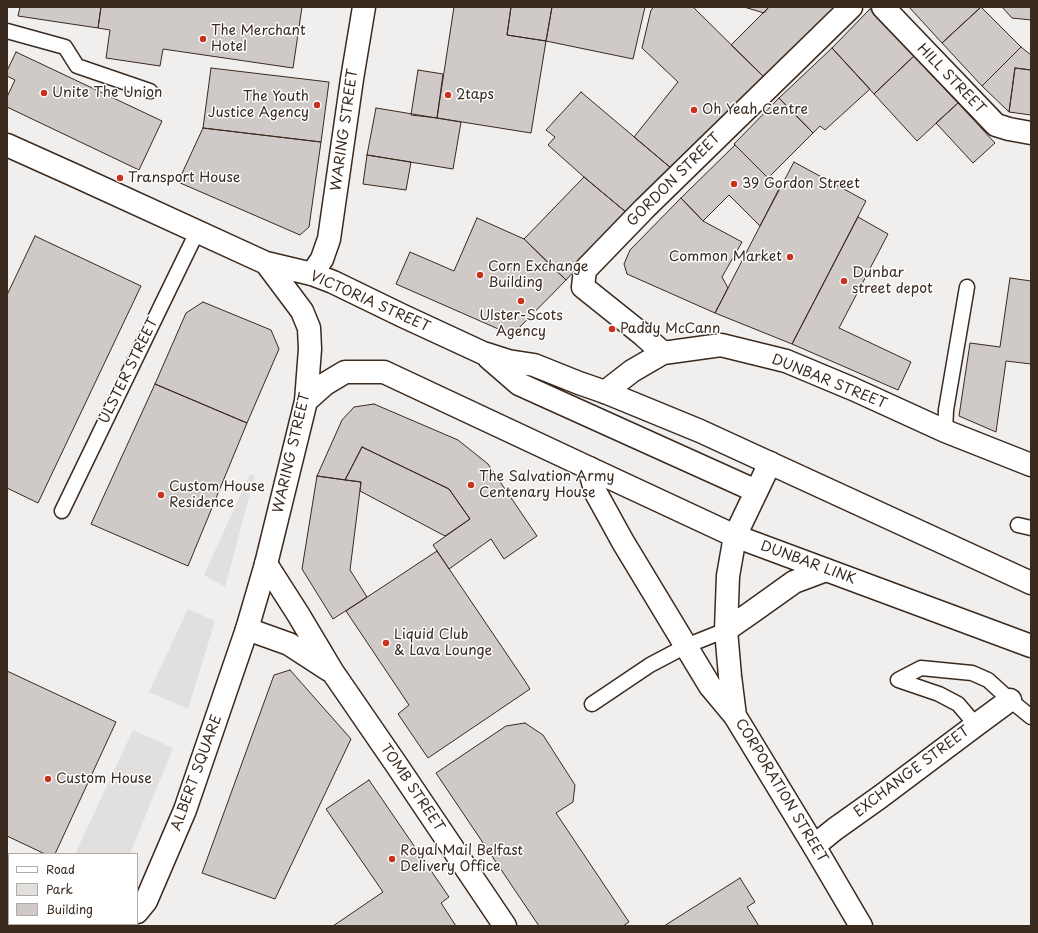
<!DOCTYPE html>
<html>
<head>
<meta charset="utf-8">
<style>
	body { margin:0 }
	#map { position:relative; width:1038px; height:933px; overflow:hidden; background:#fff; font-family:"Playpen Sans",sans-serif }
	canvas { display:block }
	.frame { position:absolute; inset:0; border:8px solid #3b2a1e; pointer-events:none }
	.legend { position:absolute; left:8px; top:853px; width:130px; height:72px; box-sizing:border-box; background:#fff; border:1px solid #b1aaa5; margin:0; padding:5px 7px; list-style:none; font-size:12px; color:#3b2a1e }
	.legend li { display:flex; align-items:center; gap:8px; height:20px }
	.legend b { width:20px; border:1px solid #b1aaa5 }
</style>
</head>
<body>
<div id="map">
<canvas width="1038" height="933"></canvas>
<div class="frame"></div>
<ul class="legend">
<li><b style="height:5px;background:#fff"></b>Road</li>
<li><b style="height:11px;background:#e2e0de"></b>Park</li>
<li><b style="height:11px;background:#cfcac7"></b>Building</li>
</ul>
</div>
<script>
const ctx = document.querySelector('canvas').getContext('2d');
ctx.lineJoin = 'round';
function fill(path, color) {
  ctx.fillStyle = color;
  ctx.fill(path, 'evenodd');
}
function shape(rows) {
  const path = new Path2D();
  for (const r of rows) {
    path.moveTo(r[0], r[1]);
    for (let i = 2; i < r.length; i += 2) path.lineTo(r[i], r[i + 1]);
  }
  return path;
}
function trace(path, color, width, dash) {
  ctx.strokeStyle = color;
  ctx.lineWidth = width;
  ctx.lineCap = dash ? 'butt' : 'round';
  ctx.setLineDash(dash || []);
  ctx.stroke(path);
}
function label(font, color, halo, rows, align = 'center') {
  ctx.font = font + ' "Playpen Sans",sans-serif';
  ctx.lineWidth = 3;
  ctx.setLineDash([]);
  ctx.textBaseline = 'middle';
  ctx.strokeStyle = halo;
  ctx.fillStyle = color;
  for (const [text, x, y, turn = 0] of rows) {
    ctx.save();
    ctx.translate(x, y);
    ctx.rotate((+turn || 0) * Math.PI / 180);
    ctx.textAlign = isNaN(turn) ? turn : align;
    if (halo) ctx.strokeText(text, 0, 0);
    ctx.fillText(text, 0, 0);
    ctx.restore();
  }
}
const built = shape([
	[7,7,1031,7,1031,926,7,926],
	[9,854,137,854,137,924,9,924]
]);
const green = shape([
	[250,474,255,475,225,587,204,575],
	[188,609,215,621,188,709,149,692],
	[133,730,173,748,130,854,75,854]
]);
const building = shape([
	[20,7,101,7,98,28,18,16,20,7],
	[101,7,302,7,293,68,163,49,160,66,106,58,110,30,98,28,101,7],
	[454,7,511,7,507,35,546,41,531,133,437,118,454,7],
	[511,7,552,7,546,41,507,35,511,7],
	[552,7,645,7,633,59,546,41,552,7],
	[654,7,693,7,765,78,671,168,634,137,678,82,642,48,651,10,654,7],
	[744,7,769,7,764,13,744,7],
	[769,7,837,7,765,78,731,45,769,7],
	[909,7,981,7,942,43,909,7],
	[981,7,1021,47,982,86,942,43,981,7],
	[1002,7,1031,7,1031,20,1012,18,1002,7],
	[870,9,914,56,874,94,832,48,870,9],
	[1021,47,1031,55,1031,70,1015,68,1009,112,982,86,1021,47],
	[832,48,870,89,825,130,820,126,813,133,779,98,832,48],
	[16,52,162,121,139,170,7,107,7,97,15,80,7,76,7,71,16,52],
	[914,56,958,103,917,141,874,94,914,56],
	[211,68,329,82,321,142,203,128,211,68],
	[1015,68,1031,70,1031,115,1009,112,1015,68],
	[418,70,443,74,437,118,411,115,418,70],
	[581,92,671,168,627,213,584,177,548,145,555,137,546,130,581,92],
	[779,98,813,133,768,178,734,144,779,98],
	[958,103,995,143,973,163,936,123,958,103],
	[376,108,461,122,453,169,367,155,376,108],
	[203,128,321,142,309,227,300,235,178,182,203,128],
	[735,145,779,189,760,226,729,195,703,221,681,198,735,145],
	[367,155,411,162,406,190,363,184,367,155],
	[794,162,866,201,792,344,715,313,760,226,794,162],
	[584,177,627,213,566,280,524,239,584,177],
	[681,198,703,221,742,242,722,277,728,288,715,313,627,274,624,264,630,250,681,198],
	[858,217,888,234,839,328,911,362,898,390,792,344,858,217],
	[477,218,524,239,566,280,512,335,396,284,410,252,454,271,477,218],
	[35,236,141,286,38,503,7,488,7,295,35,236],
	[1010,278,1031,281,1031,364,1006,361,996,432,959,416,970,343,1000,347,1010,278],
	[203,302,271,330,279,349,247,423,155,384,186,313,203,302],
	[155,384,247,423,188,566,91,524,155,384],
	[374,404,458,440,488,464,537,536,504,559,491,539,449,569,433,545,470,519,449,489,362,447,345,480,317,476,342,420,354,407,374,404],
	[362,447,449,489,470,519,445,536,360,491,361,482,345,480,362,447],
	[317,476,361,482,350,570,367,597,333,619,302,569,317,476],
	[437,551,525,681,530,689,428,758,398,714,409,705,346,611,437,551],
	[290,670,351,739,275,899,202,873,274,675,290,670],
	[7,671,116,722,55,854,45,854,7,836,7,671],
	[525,723,543,735,575,785,573,802,556,813,629,922,623,926,539,926,436,773,506,726,525,723],
	[369,780,449,897,441,903,456,926,333,926,383,892,326,809,369,780],
	[740,878,755,902,747,907,759,926,664,926,740,878]
]);
const lane = shape([
	[7,31,65,47,77,66,150,91],
	[945,431,946,410,967,287],
	[62,511,162,304,197,232],
	[1018,525,1031,528],
	[592,704,650,665,686,646,726,630],
	[976,725,958,704,939,694,898,680,921,668,972,673,988,680,1010,700,1031,717]
]);
const street = shape([
	[883,7,996,125,1009,129,1031,133],
	[312,274,322,259,329,239,352,79,364,7],
	[663,353,643,335,583,287,585,270,644,209,851,7],
	[605,392,632,371,663,353,721,345,786,361,853,389,945,431,1031,465],
	[266,564,298,614,332,671,398,767,505,926],
	[247,629,289,644,329,670],
	[814,846,835,829,880,797,976,725,1010,700]
]);
const secondary = shape([
	[770,463,735,536,728,576,726,630,730,676,735,716,814,846,861,926],
	[589,468,596,493,623,542,710,686,735,716],
	[726,630,752,612,794,582,826,570]
]);
const primary = shape([
	[7,145,76,176,266,263,312,274,333,282,403,316,483,353,508,361,534,365,579,383,605,392,700,431,1031,583],
	[489,358,519,384,756,491],
	[306,401,325,384,345,372,384,372,589,468,735,536,1031,646],
	[137,912,146,901,185,810,247,629,266,564,306,401,310,349,309,328,302,311,266,263],
	[16,924,19,926],
	[121,926,124,924]
]);
const markers = [
	[203,39,4,"#c8321e"],
	[44,93,4,"#c8321e"],
	[448,95,4,"#c8321e"],
	[317,105,4,"#c8321e"],
	[694,110,4,"#c8321e"],
	[120,178,4,"#c8321e"],
	[734,184,4,"#c8321e"],
	[790,257,4,"#c8321e"],
	[480,275,4,"#c8321e"],
	[844,281,4,"#c8321e"],
	[521,301,4,"#c8321e"],
	[612,329,4,"#c8321e"],
	[471,485,4,"#c8321e"],
	[161,495,4,"#c8321e"],
	[386,643,4,"#c8321e"],
	[48,779,4,"#c8321e"],
	[392,859,4,"#c8321e"]
];
const poiNames = [
	["The Merchant",211,31],
	["Hotel",211,47],
	["Unite The Union",52,93],
	["2taps",456,95],
	["The Youth",309,97,"right"],
	["Justice Agency",309,113,"right"],
	["Oh Yeah Centre",702,110],
	["Transport House",128,178],
	["39 Gordon Street",742,184],
	["Common Market",782,257,"right"],
	["Corn Exchange",488,267],
	["Building",488,283],
	["Dunbar",852,273],
	["street depot",852,289],
	["Ulster-Scots",521,316,"center"],
	["Agency",521,332,"center"],
	["Paddy McCann",620,329],
	["The Salvation Army",479,477],
	["Centenary House",479,493],
	["Custom House",169,487],
	["Residence",169,503],
	["Liquid Club",394,635],
	["& Lava Lounge",394,651],
	["Custom House",56,779],
	["Royal Mail Belfast",400,851],
	["Delivery Office",400,867]
];
const streetNames = [
	["HILL STREET",951,79,46],
	["WARING STREET",345,130,-82],
	["GORDON STREET",674,180,-45],
	["VICTORIA STREET",370,302,24],
	["ULSTER STREET",129,371,-64],
	["DUNBAR STREET",829,382,22],
	["WARING STREET",292,453,-77],
	["DUNBAR LINK",808,563,20],
	["EXCHANGE STREET",912,772,-37],
	["ALBERT SQUARE",197,773,-70],
	["TOMB STREET",412,788,56],
	["CORPORATION STREET",781,791,59]
];
fill(built, '#f1efee');
fill(green, '#e2e0de');
fill(building, '#cfcac7');
trace(building, '#3b2a1e', 1);
trace(lane, '#3b2a1e', 17);
trace(street, '#3b2a1e', 25);
trace(secondary, '#3b2a1e', 25);
trace(primary, '#3b2a1e', 25);
trace(lane, '#fff', 14);
trace(street, '#fff', 22);
trace(secondary, '#fff', 22);
trace(primary, '#fff', 22);
for (const [x, y, r, color] of markers) {
  const dot = new Path2D();
  dot.arc(x, y, r, 0, 2 * Math.PI);
  ctx.fillStyle = color;
  ctx.fill(dot);
  trace(dot, '#fff', 1.5);
}
label('14px', '#3b2a1e', '#fff', poiNames, 'left');
label('14px', '#3b2a1e', '#fff', streetNames);
</script>
</body>
</html>
